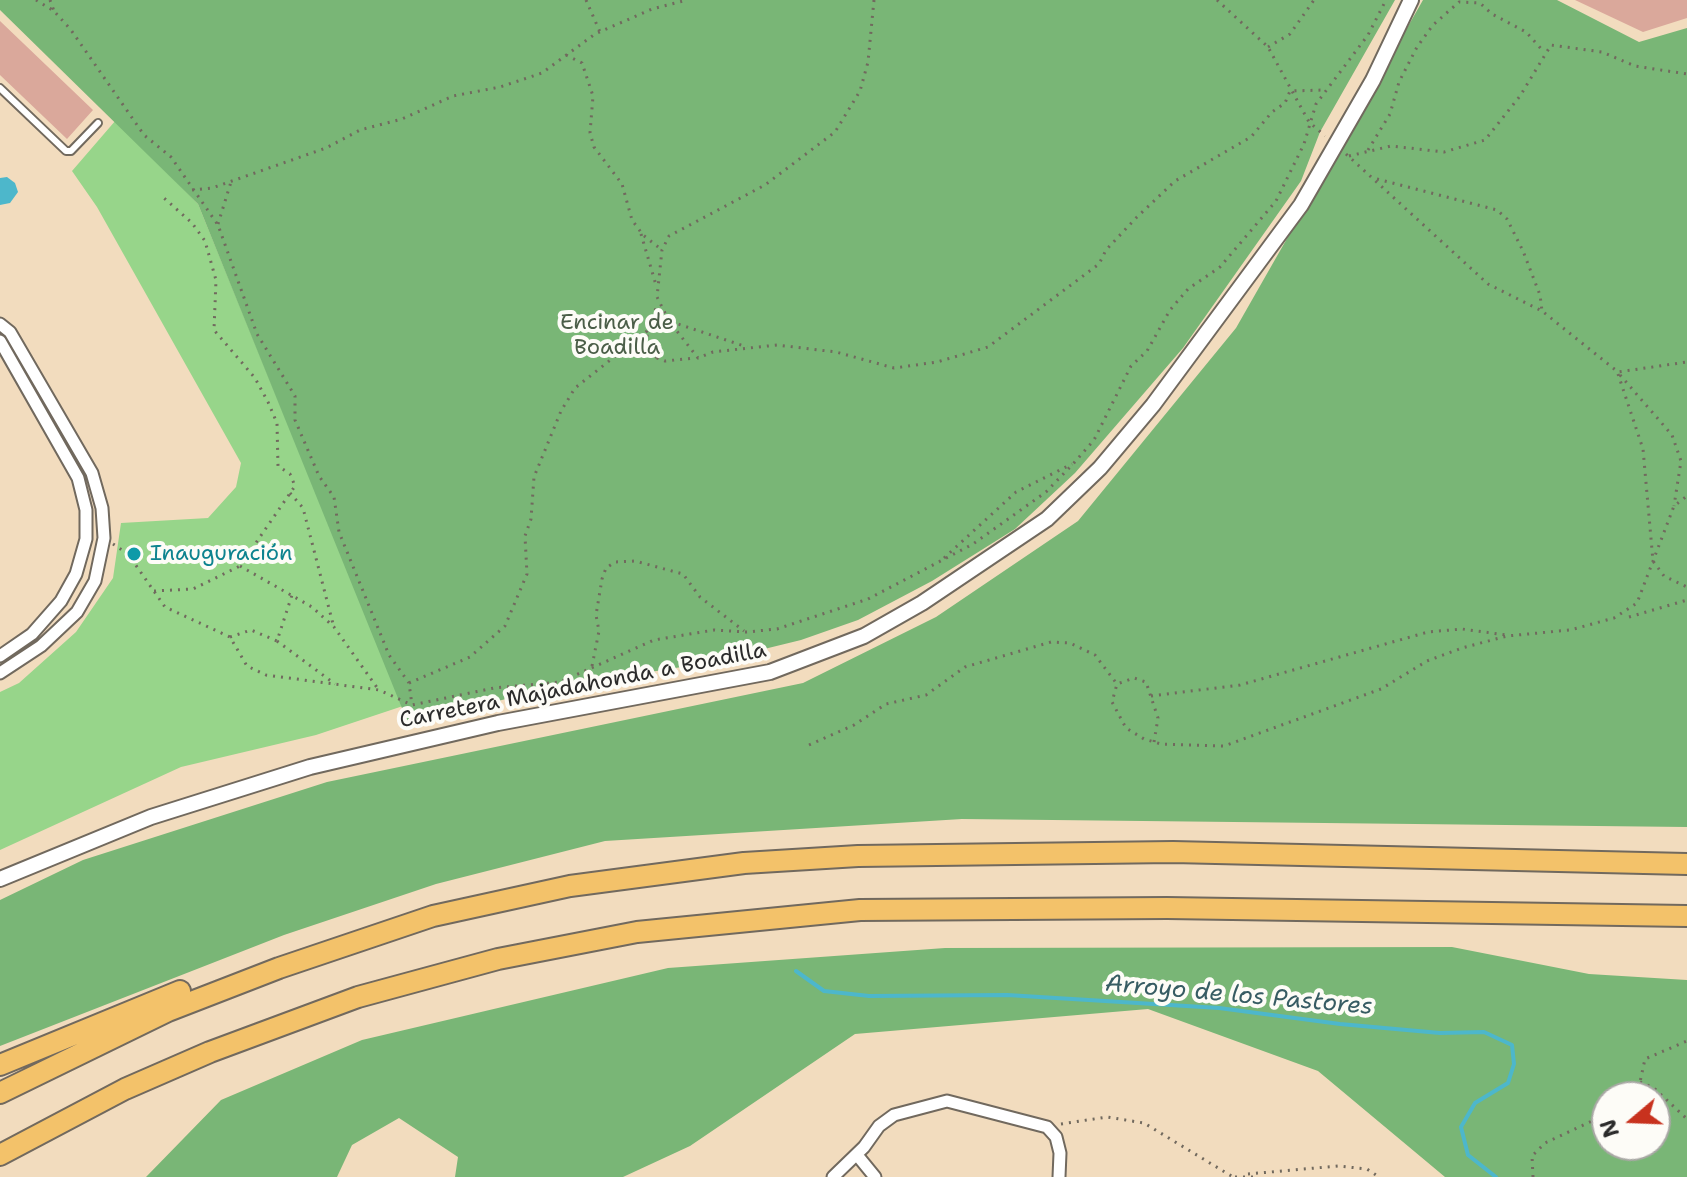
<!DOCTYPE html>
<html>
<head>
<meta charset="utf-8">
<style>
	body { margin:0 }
	#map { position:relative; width:1687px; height:1177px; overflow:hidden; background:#f2dcbe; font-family:"Shantell Sans",sans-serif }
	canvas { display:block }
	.north { position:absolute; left:1591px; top:1081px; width:80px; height:80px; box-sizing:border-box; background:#fdfcf7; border:2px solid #a9a8a5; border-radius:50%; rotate:251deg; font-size:22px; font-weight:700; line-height:32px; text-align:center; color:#2b2b2b }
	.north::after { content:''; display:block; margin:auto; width:28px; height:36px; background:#c8321e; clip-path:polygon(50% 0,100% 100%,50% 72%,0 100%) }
</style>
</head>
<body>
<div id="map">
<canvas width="1687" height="1177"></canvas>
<div class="north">N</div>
</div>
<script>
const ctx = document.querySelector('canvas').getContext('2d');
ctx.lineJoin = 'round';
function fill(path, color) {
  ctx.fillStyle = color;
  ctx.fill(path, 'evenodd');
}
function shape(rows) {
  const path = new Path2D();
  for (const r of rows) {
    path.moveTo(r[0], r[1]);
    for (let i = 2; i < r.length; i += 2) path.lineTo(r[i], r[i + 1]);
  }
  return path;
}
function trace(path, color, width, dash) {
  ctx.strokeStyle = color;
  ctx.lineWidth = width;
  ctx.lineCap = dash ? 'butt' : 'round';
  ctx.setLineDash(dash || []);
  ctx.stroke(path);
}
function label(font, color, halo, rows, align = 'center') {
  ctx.font = font + ' "Shantell Sans",sans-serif';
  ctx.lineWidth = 8;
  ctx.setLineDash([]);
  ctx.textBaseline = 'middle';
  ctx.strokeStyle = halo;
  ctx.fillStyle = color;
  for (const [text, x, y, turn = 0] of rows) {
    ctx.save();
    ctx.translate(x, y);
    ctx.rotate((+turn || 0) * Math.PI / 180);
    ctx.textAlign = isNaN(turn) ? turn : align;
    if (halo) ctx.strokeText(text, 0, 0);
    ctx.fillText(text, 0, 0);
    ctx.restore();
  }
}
const green = shape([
	[116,120,198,204,403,706,316,735,181,767,0,850,0,692,19,683,76,632,113,578,121,523,208,518,236,487,241,463,97,207,72,171]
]);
const forest = shape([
	[0,0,1395,0,1320,132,1301,181,1183,348,1075,473,1015,529,932,581,858,620,801,640,707,663,555,687,408,723,198,204,0,10],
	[1423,0,1557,0,1639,42,1687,28,1687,827,962,819,605,841,436,884,284,935,0,1046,0,900,83,860,327,782,803,683,936,617,1078,521,1236,328],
	[1452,947,1589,974,1687,980,1687,1177,1445,1177,1318,1071,1148,1009,855,1034,690,1146,623,1177,455,1177,458,1157,399,1118,352,1145,337,1177,146,1177,221,1100,362,1040,668,968,945,948],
	[1607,1097,1655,1097,1655,1145,1607,1145]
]);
const water = shape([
	[7,177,15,183,18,192,10,203,0,205,0,178]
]);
const stream = shape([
	[796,971,824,991,869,996,1007,995,1219,1008,1340,1024,1440,1033,1484,1032,1512,1045,1514,1064,1508,1083,1475,1103,1461,1127,1468,1155,1496,1177]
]);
const building = shape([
	[1575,0,1687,0,1687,18,1643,32],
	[0,21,93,110,67,139,0,75]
]);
const path = shape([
	[36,0,54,11,71,30,144,135,171,157,218,225,257,334,295,396,295,420,319,476,334,497,339,532,389,655,409,683,412,705],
	[50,0,54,11],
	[586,0,600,32],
	[874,0,868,62,860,91,835,132,765,185,669,236,662,250,657,297,669,321,698,358,713,352,777,345,836,352,894,368,937,362,988,347,1099,264,1106,250,1136,218,1175,181,1251,137,1272,112,1285,103,1290,91,1324,90],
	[1217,0,1268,47,1309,122,1325,136],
	[1268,47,1290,34,1314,0],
	[566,55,582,63,593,96,590,133,594,147,622,184,632,220,643,235,662,250],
	[1368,150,1390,114,1399,82,1417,47,1433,25,1459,2,1480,3,1492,14,1526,32,1544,52],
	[1346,154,1488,284,1542,311,1618,372,1687,362],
	[1349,156,1391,146,1444,152,1485,140,1520,96,1551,45,1602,52,1635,66,1687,74],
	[1377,179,1497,210,1507,219,1523,251,1540,295,1542,311],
	[192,190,212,188,326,148,360,130,402,119,453,96,500,87,542,73,595,34,652,9,687,0],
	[218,224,231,182],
	[641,234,656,285],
	[627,346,665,361,696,358],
	[657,358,647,341,647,331,669,321,747,347],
	[1618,374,1643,449,1653,561,1664,576,1687,587],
	[1620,375,1672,435,1681,461,1674,506],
	[290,493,303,508,333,624],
	[113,544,128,554,165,607,230,637,247,666,266,675,379,690,412,705,494,688,560,682,654,640,714,630,747,632,777,629,868,599,973,544,1046,492,1073,464,1094,440,1131,366,1147,351,1170,310,1188,289,1220,267,1276,201,1304,144,1316,104,1368,35,1386,0],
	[944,558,1016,492,1072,464],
	[240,566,312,607,334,627,378,689],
	[154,591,193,589,240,566,295,486,290,474,278,466,277,423,268,402,255,378,214,330,216,280,205,241,192,223,164,198],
	[1629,617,1687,600],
	[230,637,251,630,277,641,292,595],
	[277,641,335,684],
	[592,666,599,631,596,615,602,579,606,568,615,562,635,561,683,574,700,597,744,631],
	[409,683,470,657,505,626,527,574,525,536,531,519,534,477,561,411,575,388,647,331,658,303],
	[1151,696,1240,685,1428,632,1462,629,1506,635],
	[1154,742,1158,718,1146,682,1134,678,1117,684,1112,702,1126,728,1144,739,1161,744,1224,746,1381,689,1427,661,1462,648,1507,636,1570,630,1614,618,1637,603,1674,506,1687,496],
	[809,745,854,725,886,704,926,695,965,667,1051,642,1070,643,1095,655,1117,684],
	[1640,1082,1654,1088,1687,1119],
	[1624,1097,1640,1082,1645,1059,1687,1041],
	[1061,1124,1107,1117,1144,1123,1233,1177],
	[1248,1174,1338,1166,1367,1169,1379,1177],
	[1235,1177,1255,1177],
	[1533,1177,1532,1156,1545,1143,1607,1114]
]);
const service = shape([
	[0,88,66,151,71,151,98,123]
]);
const minor = shape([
	[0,324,10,332,92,473,102,508,104,538,95,581,77,612,41,646,0,673],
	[0,341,78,478,86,510,86,539,76,574,61,601,32,634,0,656],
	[857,1155,875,1177],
	[833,1177,864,1147,879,1126,894,1115,947,1101,1047,1127,1056,1137,1060,1153,1059,1177]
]);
const tertiary = shape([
	[0,879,151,817,310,767,498,723,770,672,864,636,922,603,1047,519,1100,468,1153,405,1301,205,1373,80,1411,0]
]);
const motorway = shape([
	[0,1065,180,991],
	[0,1093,168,1011,279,968,433,916,570,886,744,863,858,856,1173,852,1687,864],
	[0,1155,125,1089,210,1052,358,997,498,959,637,932,860,910,1167,908,1687,916]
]);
const markers = [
	[134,554,8,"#0f9aa8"]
];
const parkNames = [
	["Encinar de",617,323],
	["Boadilla",617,348]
];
const cultureNames = [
	["Inauguración",150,554]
];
const streetNames = [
	["Carretera Majadahonda a Boadilla",583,686,-11]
];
const waterNames = [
	["Arroyo de los Pastores",1239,996,5]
];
fill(green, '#97d58a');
fill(forest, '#79b676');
fill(water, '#4db7cb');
trace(stream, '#4db7cb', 4);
fill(building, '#daa89b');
trace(service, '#71695e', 10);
trace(minor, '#71695e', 15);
trace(tertiary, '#71695e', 18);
trace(motorway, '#71695e', 24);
trace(path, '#71695e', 3, [2, 6]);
trace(service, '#fff', 6);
trace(minor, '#fff', 11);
trace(tertiary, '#fff', 14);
trace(motorway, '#f3c26a', 20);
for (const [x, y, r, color] of markers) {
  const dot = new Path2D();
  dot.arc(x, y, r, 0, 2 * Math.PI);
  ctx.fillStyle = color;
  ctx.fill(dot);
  trace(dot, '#fdfcf7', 3);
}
label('22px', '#4b5e48', '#fdfcf7', parkNames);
label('22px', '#0d838f', '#fdfcf7', cultureNames, 'left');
label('22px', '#2b2b2b', '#fdfcf7', streetNames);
label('italic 24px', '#375c63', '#fdfcf7', waterNames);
</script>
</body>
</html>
